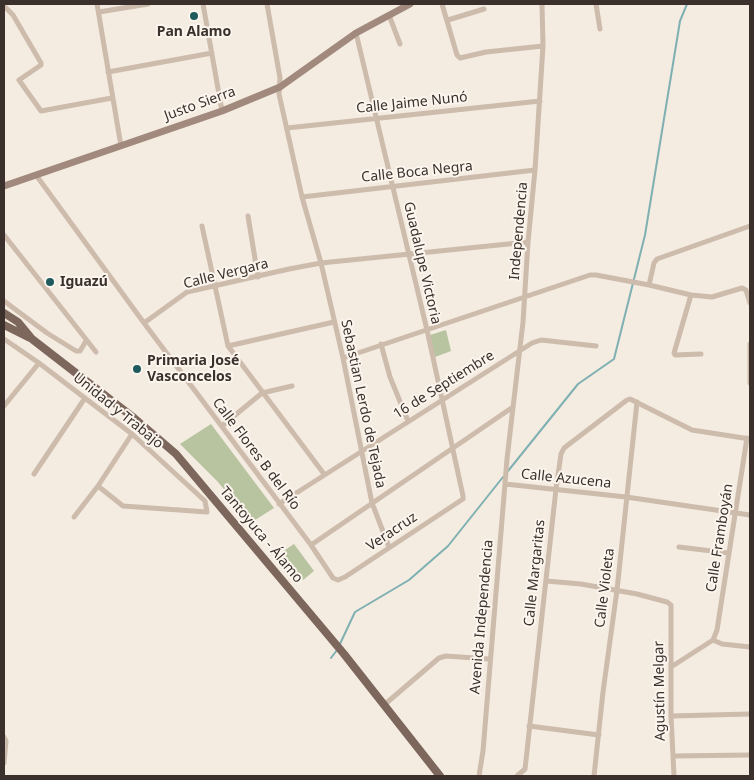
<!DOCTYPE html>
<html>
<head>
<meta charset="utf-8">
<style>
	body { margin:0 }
	#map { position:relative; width:754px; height:780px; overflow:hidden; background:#f4ebe1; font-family:"Noto Sans",sans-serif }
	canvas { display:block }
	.frame { position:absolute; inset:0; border:5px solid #3b302b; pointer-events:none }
</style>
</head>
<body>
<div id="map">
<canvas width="754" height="780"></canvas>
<div class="frame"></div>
</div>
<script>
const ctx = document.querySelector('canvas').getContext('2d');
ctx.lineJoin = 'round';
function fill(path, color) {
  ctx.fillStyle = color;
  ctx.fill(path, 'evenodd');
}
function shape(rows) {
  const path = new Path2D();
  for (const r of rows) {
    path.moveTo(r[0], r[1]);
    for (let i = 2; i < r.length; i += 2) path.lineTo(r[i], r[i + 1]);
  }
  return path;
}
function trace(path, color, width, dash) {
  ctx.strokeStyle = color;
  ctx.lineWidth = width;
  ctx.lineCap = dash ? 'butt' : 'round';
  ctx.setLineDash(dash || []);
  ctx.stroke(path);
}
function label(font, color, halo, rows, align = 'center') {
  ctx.font = font + ' "Noto Sans",sans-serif';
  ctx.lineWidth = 4;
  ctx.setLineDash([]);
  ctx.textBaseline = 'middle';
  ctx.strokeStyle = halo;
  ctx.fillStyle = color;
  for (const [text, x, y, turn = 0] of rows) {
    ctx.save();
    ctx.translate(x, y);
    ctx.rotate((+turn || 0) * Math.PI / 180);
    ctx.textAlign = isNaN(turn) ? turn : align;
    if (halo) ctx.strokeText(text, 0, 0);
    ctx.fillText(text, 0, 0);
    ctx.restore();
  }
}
const green = shape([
	[446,330,451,351,435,357,430,335],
	[211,424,274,508,252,522,217,481,180,444],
	[294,544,314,571,303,580,282,552]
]);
const stream = shape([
	[508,471,578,384,614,359,645,235,680,21,687,4],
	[339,646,355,612,409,580,448,546,503,477],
	[331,658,337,650]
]);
const minor = shape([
	[97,4,121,146],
	[203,4,222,111],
	[267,4,280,78,279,94,302,197,321,263,343,358,372,503,389,547],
	[442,4,457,55,460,58,486,52,543,46],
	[596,4,600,29],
	[4,6,13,15,41,63,41,65,19,80,41,111,112,98],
	[99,12,148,4],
	[389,15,400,44],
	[448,20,484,9],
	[108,72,212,53],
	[287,128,540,101],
	[36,175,144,323,311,545,333,578,338,580,345,577,463,499,463,496,427,330,356,33],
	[302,197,535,170],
	[248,216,258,277],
	[202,226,228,346,324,474],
	[4,235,96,352],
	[649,285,654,263,657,259,750,226],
	[691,295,674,353,675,355,701,354],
	[4,301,47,333,76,351,80,351,86,341],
	[144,323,187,292,289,269,321,263,528,242],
	[4,339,39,363,132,434,205,501,207,512,123,506,98,486],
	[381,344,390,377,408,421],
	[750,344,750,383],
	[228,346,334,322],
	[343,358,590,275,596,275,649,285,691,295,712,297,742,288,746,290,750,303],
	[4,406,39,363],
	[222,426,262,393,292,386],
	[34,474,85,398],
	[505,484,626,497,750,515],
	[279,504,532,343,541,340,596,346],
	[74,517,98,486,132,434],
	[311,545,513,407],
	[679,547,728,553],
	[546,581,581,584,637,594,667,602,671,605,671,716,674,776],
	[713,640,717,630,747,438],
	[713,640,722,644,750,647],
	[671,667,713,640],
	[384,705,439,658,446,656,489,659],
	[671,716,750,714],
	[529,726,599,735],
	[4,737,6,741,4,763],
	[673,756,750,755],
	[479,776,483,751,507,459,523,322,528,242,535,170,543,46,542,4],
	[517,776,525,769,556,489,561,454,564,448,627,400,630,399,692,430,750,439],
	[594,776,603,692,617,590,637,402]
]);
const secondary = shape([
	[4,186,222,111,280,87,356,33,410,4]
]);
const primary = shape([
	[4,313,18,322,32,339,134,418,176,454,344,654,440,776],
	[4,325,30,338]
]);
const markers = [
	[194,16,5,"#1f5a5e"],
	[50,282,5,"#1f5a5e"],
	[137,369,5,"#1f5a5e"]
];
const poiNames = [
	["Pan Alamo",194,32,"center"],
	["Iguazú",60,282],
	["Primaria José",147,361],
	["Vasconcelos",147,377]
];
const streetNames = [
	["Calle Jaime Nunó",412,103,-6],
	["Justo Sierra",200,104,-20],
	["Calle Boca Negra",417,172,-6],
	["Independencia",519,231,-85],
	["Guadalupe Victoria",422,263,77],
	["Calle Vergara",226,274,-14],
	["16 de Septiembre",444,385,-32],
	["Sebastian Lerdo de Tejada",363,404,78],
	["Unidad y Trabajo",118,411,39],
	["Calle Flores B del Río",256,454,53],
	["Calle Azucena",566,479,6],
	["Veracruz",392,532,-34],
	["Tantoyuca - Álamo",261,535,50],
	["Calle Framboyán",720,538,-81],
	["Calle Margaritas",535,573,-84],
	["Calle Violeta",605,588,-83],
	["Avenida Independencia",482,617,-85],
	["Agustín Melgar",660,691,-91]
];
fill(green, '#b8c4a0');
trace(stream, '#7fb0b2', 2);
trace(minor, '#cdbbac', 5);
trace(secondary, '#a18a7d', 7);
trace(primary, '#7d675c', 8);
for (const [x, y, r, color] of markers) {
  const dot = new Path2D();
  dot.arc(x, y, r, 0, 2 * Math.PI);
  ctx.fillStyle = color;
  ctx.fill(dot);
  trace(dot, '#fbf5ee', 2);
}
label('bold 14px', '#3b302b', '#fbf5ee', poiNames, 'left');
label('14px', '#3b302b', '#fbf5ee', streetNames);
</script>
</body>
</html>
